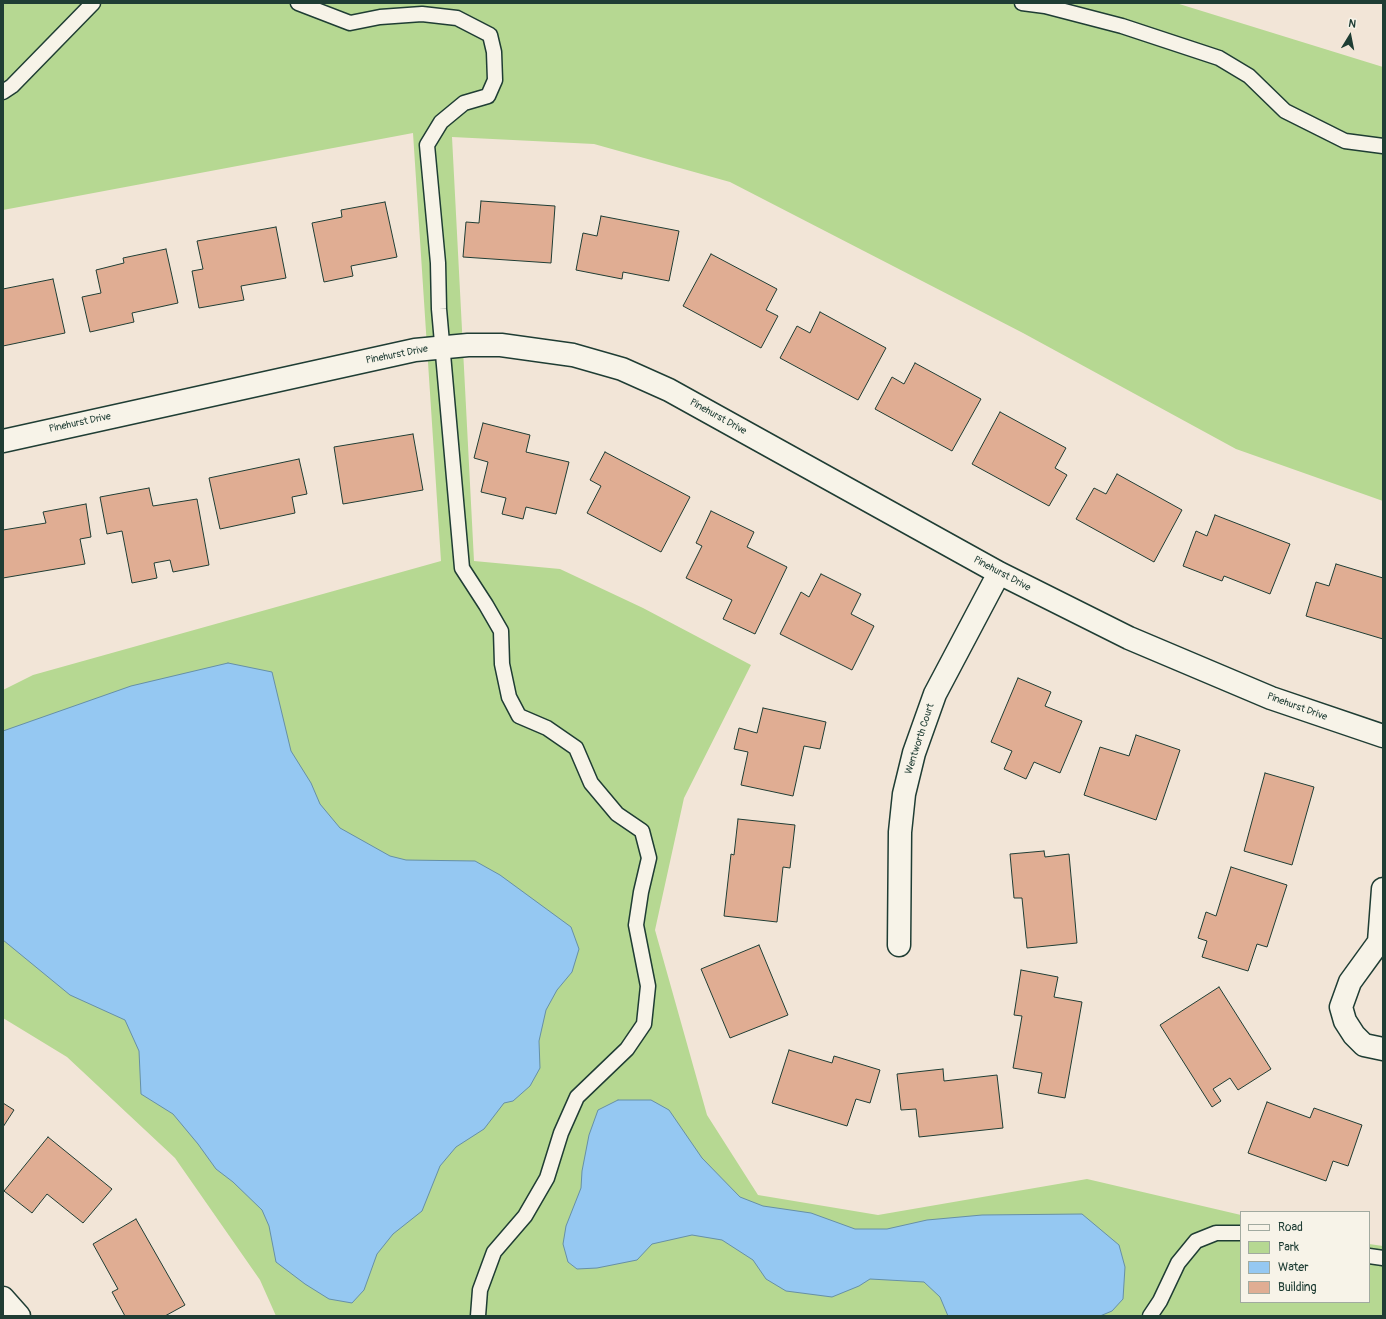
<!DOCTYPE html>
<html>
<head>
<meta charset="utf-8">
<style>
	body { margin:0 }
	#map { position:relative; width:1386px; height:1319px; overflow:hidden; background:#f2e5d7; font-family:Pangolin,sans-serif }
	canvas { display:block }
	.frame { position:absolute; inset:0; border:4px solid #1f3d34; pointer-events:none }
	.legend { position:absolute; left:1240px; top:1211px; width:130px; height:92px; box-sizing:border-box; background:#f7f3e8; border:1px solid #a1aaa0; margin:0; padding:5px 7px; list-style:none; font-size:12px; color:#1f3d34 }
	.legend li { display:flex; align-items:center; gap:8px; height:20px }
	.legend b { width:20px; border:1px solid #a1aaa0 }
	.north { position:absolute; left:1330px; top:16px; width:40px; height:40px; -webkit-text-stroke:3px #f7f3e8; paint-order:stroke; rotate:10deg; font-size:11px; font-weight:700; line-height:16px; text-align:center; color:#1f3d34 }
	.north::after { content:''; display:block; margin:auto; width:14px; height:18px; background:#1f3d34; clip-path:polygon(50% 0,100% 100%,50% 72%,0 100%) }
</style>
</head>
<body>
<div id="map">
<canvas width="1386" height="1319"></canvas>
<div class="frame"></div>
<ul class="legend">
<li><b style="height:5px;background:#f7f3e8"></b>Road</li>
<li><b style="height:11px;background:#b6d892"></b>Park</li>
<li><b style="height:11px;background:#95c8f2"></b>Water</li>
<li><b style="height:11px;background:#e0ad93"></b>Building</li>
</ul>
<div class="north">N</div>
</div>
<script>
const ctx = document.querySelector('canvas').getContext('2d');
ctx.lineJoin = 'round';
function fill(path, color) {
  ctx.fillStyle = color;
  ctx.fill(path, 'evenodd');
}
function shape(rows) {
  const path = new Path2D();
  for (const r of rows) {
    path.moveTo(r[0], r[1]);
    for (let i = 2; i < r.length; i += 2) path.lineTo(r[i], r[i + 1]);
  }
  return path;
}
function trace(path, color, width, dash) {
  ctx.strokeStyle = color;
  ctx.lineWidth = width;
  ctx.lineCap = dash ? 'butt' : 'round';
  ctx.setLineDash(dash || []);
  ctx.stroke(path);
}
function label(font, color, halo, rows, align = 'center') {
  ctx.font = font + ' Pangolin,sans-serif';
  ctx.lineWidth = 3;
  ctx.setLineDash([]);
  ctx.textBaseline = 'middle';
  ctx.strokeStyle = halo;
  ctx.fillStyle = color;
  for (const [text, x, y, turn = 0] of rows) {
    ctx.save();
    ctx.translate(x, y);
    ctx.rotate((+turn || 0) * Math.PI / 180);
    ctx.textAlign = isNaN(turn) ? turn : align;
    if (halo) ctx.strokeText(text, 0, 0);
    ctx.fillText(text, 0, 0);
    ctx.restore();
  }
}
const green = shape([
	[3,3,1176,3,1383,67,1383,501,1236,449,1023,333,730,182,594,144,452,137,474,561,560,569,643,608,751,665,684,798,655,930,707,1115,758,1195,878,1215,1087,1179,1241,1215,1241,1302,1369,1302,1369,1244,1383,1246,1383,1316,276,1316,260,1280,175,1158,67,1057,3,1018,3,690,33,675,441,561,413,133,3,210]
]);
const water = shape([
	[228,663,272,672,291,751,311,783,320,804,340,828,390,856,406,860,475,861,500,875,571,927,579,949,572,972,557,990,546,1010,539,1041,540,1068,530,1086,513,1101,504,1103,484,1129,456,1147,440,1166,422,1211,393,1234,377,1254,364,1290,352,1303,329,1299,305,1284,276,1262,269,1226,262,1210,233,1182,216,1169,198,1144,173,1114,141,1094,139,1051,125,1020,70,995,3,940,3,731,131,686,228,663],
	[618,1100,651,1100,669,1110,702,1158,740,1197,763,1206,811,1213,855,1229,887,1229,927,1220,982,1215,1082,1214,1119,1245,1125,1267,1123,1299,1112,1311,1100,1316,948,1316,940,1297,924,1282,870,1279,859,1286,832,1297,786,1291,766,1279,753,1260,722,1240,692,1235,652,1244,637,1260,597,1268,577,1269,568,1262,563,1244,566,1226,581,1188,582,1171,589,1135,598,1110,618,1100]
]);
const building = shape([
	[481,201,555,206,551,263,463,257,466,222,479,223,481,201],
	[385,202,397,257,351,266,353,276,324,282,312,223,342,217,341,210,385,202],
	[601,216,679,231,669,281,623,272,622,279,576,270,583,233,597,236,601,216],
	[276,227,286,278,241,286,244,300,199,308,192,271,203,269,197,241,276,227],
	[166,249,178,303,132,313,134,322,90,332,82,297,101,293,96,270,124,263,123,258,166,249],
	[711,254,777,289,766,310,778,316,761,348,683,306,711,254],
	[53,279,65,333,3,346,3,289,53,279],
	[820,312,886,348,858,400,780,358,797,326,810,333,820,312],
	[915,363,981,399,952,451,875,409,892,377,904,384,915,363],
	[1000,412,1066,448,1055,468,1067,475,1049,506,972,464,1000,412],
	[483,423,530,435,526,452,569,462,556,514,526,507,523,519,502,514,506,498,481,492,488,462,474,458,483,423],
	[413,434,423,490,343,504,334,447,413,434],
	[605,452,690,497,661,552,587,513,601,486,590,480,605,452],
	[299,459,307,494,292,497,295,513,220,529,209,478,299,459],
	[1117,474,1182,510,1154,562,1076,519,1094,488,1106,494,1117,474],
	[149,488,153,506,197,499,209,565,173,572,170,560,154,563,157,578,132,583,122,531,107,534,100,497,149,488],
	[86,504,91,537,80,539,85,564,3,578,3,530,46,523,43,512,86,504],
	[711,511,754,532,747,547,787,567,755,634,723,619,732,600,686,578,702,546,696,543,711,511],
	[1215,515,1290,544,1270,594,1224,576,1222,581,1183,566,1196,531,1207,536,1215,515],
	[1336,564,1383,578,1383,639,1306,616,1316,582,1329,586,1336,564],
	[821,574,861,594,851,614,874,626,852,670,780,634,801,592,809,597,821,574],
	[1018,678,1051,692,1045,706,1082,721,1060,773,1034,762,1026,779,1004,769,1012,751,991,742,1018,678],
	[763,708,826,722,820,749,804,746,793,796,741,785,748,752,734,749,739,728,757,733,763,708],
	[1136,735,1180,750,1156,820,1084,795,1100,747,1129,756,1136,735],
	[1265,773,1314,787,1292,865,1244,851,1265,773],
	[738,819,795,825,790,868,783,867,777,922,724,916,731,854,734,855,738,819],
	[1044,851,1045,857,1069,854,1077,943,1027,948,1022,898,1014,898,1010,854,1044,851],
	[1231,867,1287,885,1267,947,1257,944,1248,971,1202,957,1207,941,1198,938,1206,912,1216,916,1231,867],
	[759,945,788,1015,730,1038,701,969,759,945],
	[1021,970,1058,977,1054,997,1082,1002,1065,1098,1038,1093,1042,1073,1013,1068,1022,1016,1014,1015,1021,970],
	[1219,987,1271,1069,1238,1090,1230,1078,1213,1089,1221,1101,1212,1107,1160,1025,1219,987],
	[789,1050,832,1063,834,1056,880,1070,870,1103,856,1099,847,1126,772,1103,789,1050],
	[943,1069,944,1081,997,1075,1003,1128,919,1137,916,1109,901,1110,897,1074,943,1069],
	[1267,1102,1310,1118,1314,1108,1362,1125,1348,1166,1333,1161,1326,1181,1248,1153,1267,1102],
	[3,1103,14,1110,3,1127,3,1103],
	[48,1137,112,1189,83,1223,47,1194,32,1213,4,1191,48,1137],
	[136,1219,185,1305,165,1316,125,1316,112,1292,118,1289,93,1244,136,1219]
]);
const lane = shape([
	[298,3,350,23,380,17,422,14,457,18,490,35,494,52,495,80,488,96,464,103,441,122,427,145,438,263,439,309,462,568,486,605,501,631,502,664,509,697,519,716,547,728,576,748,591,783,617,814,642,831,649,858,641,892,636,925,648,986,644,1024,627,1049,577,1097,561,1133,547,1178,525,1216,494,1252,480,1290,478,1316],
	[1022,3,1045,6,1122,26,1219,58,1249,76,1285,111,1345,141,1383,146],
	[3,92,12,86,93,3],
	[1369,1256,1383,1258],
	[1150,1316,1160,1301,1178,1263,1196,1241,1216,1233,1241,1233]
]);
const street = shape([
	[3,441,415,350,468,345,501,345,573,355,622,369,669,390,999,573,1129,638,1271,698,1383,736],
	[1383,889,1379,942,1350,982,1341,1007,1345,1021,1354,1035,1364,1045,1383,1049],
	[899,945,900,832,904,794,914,753,935,694,999,573],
	[3,1298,19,1316]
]);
const streetNames = [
	["Pinehurst Drive",397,355,-11],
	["Pinehurst Drive",718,417,29],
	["Pinehurst Drive",80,423,-12],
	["Pinehurst Drive",1002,574,28],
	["Pinehurst Drive",1297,707,20],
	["Wentworth Court",920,739,-72]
];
fill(green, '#b6d892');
fill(water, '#95c8f2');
trace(water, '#6690a6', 1);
fill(building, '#e0ad93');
trace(building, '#1f3d34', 1);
trace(lane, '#1f3d34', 17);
trace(street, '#1f3d34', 25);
trace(lane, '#f7f3e8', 14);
trace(street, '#f7f3e8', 22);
label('10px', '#1f3d34', '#f7f3e8', streetNames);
</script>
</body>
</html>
